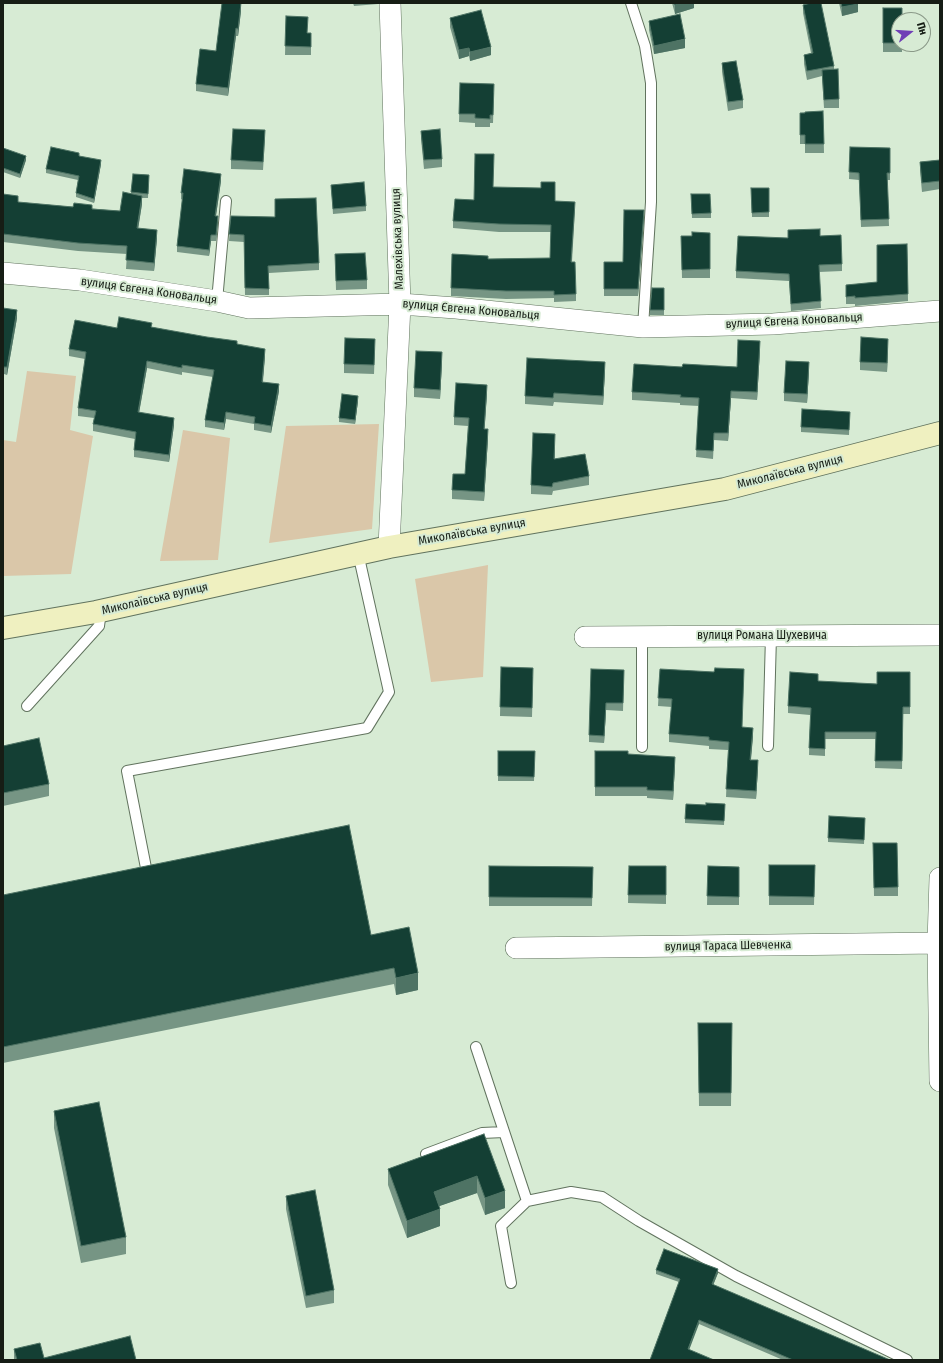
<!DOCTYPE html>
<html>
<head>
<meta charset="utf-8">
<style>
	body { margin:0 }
	#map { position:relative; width:943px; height:1363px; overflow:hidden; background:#d7ebd4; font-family:"Fira Sans Condensed",sans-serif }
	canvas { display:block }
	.frame { position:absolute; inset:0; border:4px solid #161d15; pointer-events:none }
	.north { position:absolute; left:891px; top:12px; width:40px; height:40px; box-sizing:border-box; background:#d7ebd4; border:1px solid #8a9988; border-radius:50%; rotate:73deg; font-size:11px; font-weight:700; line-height:16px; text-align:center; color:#161d15 }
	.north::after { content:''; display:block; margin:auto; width:14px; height:18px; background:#703fb6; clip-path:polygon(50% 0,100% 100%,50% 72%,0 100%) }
</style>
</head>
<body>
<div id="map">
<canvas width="943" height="1363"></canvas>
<div class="frame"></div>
<div class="north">Пн</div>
</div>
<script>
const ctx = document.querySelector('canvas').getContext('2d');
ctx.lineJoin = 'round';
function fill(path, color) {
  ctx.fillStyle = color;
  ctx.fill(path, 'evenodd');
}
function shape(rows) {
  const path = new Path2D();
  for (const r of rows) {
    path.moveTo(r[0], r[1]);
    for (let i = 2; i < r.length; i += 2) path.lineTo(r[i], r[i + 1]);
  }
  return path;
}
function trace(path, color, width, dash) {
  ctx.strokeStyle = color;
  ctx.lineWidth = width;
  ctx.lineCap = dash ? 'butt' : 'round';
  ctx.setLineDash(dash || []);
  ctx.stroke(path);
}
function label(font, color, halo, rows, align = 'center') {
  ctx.font = font + ' "Fira Sans Condensed",sans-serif';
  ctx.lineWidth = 4;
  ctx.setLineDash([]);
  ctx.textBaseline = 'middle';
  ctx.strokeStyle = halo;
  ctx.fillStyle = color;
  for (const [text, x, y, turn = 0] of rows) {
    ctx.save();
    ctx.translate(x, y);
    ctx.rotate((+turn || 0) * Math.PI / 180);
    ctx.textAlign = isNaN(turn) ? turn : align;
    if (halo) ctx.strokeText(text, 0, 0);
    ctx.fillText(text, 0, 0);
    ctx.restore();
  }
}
const green = shape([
	[27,371,76,376,70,430,93,436,71,574,3,576,3,440,16,442],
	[379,424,372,529,269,543,286,426],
	[183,430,230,438,218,560,160,561],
	[488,565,483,677,431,682,415,579]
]);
const lane = shape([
	[631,3,645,46,651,83,651,202,643,327],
	[217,301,226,201],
	[642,637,642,747],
	[27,706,99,626,101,611],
	[768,746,771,636],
	[147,873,127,771,367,728,389,692,358,553],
	[476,1047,527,1201],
	[426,1154,482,1133,504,1132],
	[511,1283,501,1226,527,1201,571,1192,602,1197,639,1221,736,1276,907,1360]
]);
const street = shape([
	[3,273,80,280,217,301,249,308,400,304,456,308,643,327,773,324,940,311],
	[389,547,400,304,390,3],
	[585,637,940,635],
	[940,878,938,943,940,1081],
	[516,948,940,943]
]);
const secondary = shape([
	[3,628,96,612,389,547,725,489,940,433]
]);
const wall = shape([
	[353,3,378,3,378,4,354,6],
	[672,3,694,3,694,8,675,14],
	[839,3,858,3,858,12,842,16],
	[803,5,834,66,834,69,839,99,839,108,824,108,822,76,807,80,804,64,804,55,811,53,803,13],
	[883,8,899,20,899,44,902,44,902,52,883,52],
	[241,11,238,36,236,36,228,96,196,91,196,84],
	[286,16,307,33,311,33,311,55,285,55],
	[450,18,491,55,470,61,469,56,459,59,450,27],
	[649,21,685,48,654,54,649,30],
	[722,63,743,100,743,108,728,111,722,72],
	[460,83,494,93,493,123,490,123,490,127,475,127,475,123,459,122],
	[823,111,824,153,805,153,805,144,800,144,800,113],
	[421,131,442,159,442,167,424,169,421,139],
	[265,139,263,170,231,169,231,160],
	[850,147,890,148,890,180,887,180,889,226,861,227,859,180,849,179],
	[3,148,26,160,20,178,3,172],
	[79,156,101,164,94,203,76,197,76,193,78,180,46,173,46,169],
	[940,160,940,189,922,192,920,171,920,162],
	[133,174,149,175,148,198,142,198,142,204,138,228,157,238,154,271,126,269,127,254,78,251,3,242,3,194,18,202,120,211,131,194],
	[221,181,216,216,218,222,216,241,211,241,209,256,177,252,177,246,183,200,181,199,181,193],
	[331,185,366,206,366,211,333,214],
	[493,187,555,201,575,209,572,262,576,294,576,301,554,302,554,298,506,299,451,296,451,288,488,259,550,258,551,232,499,232,453,228,453,221,474,200],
	[751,188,769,212,769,217,752,217],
	[691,194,711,213,711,218,692,218],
	[231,216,319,263,319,270,269,273,269,295,245,295,244,242,229,241],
	[644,217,638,296,604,296,604,262,623,262],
	[710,233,710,278,682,278,681,236,692,236],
	[820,236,842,264,842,271,819,272,821,308,791,311,789,281,736,278,736,271,788,238],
	[907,244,908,301,855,306,855,304,846,304,846,285,877,282],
	[335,254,367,280,367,289,336,290],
	[664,288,664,315,650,315,650,310],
	[3,308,17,318,7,375,4,374,3,377],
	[152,327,237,344,265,356,263,382,279,391,271,433,254,430,254,424,226,419,224,430,205,427,205,420,213,377,182,372,182,375,147,368,139,412,174,425,169,462,134,457,134,450,135,439,93,431,93,424,94,418,78,416,78,408,85,359,69,356,69,349,117,328],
	[888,347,887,372,860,370,860,362],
	[375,348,374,374,344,373,344,364],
	[760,349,757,400,731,398,728,441,714,440,713,459,696,457,699,406,680,405,680,403,632,400,632,392,682,367,737,367],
	[442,361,440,399,414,397,414,388],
	[605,371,603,405,554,402,553,406,525,404,525,396],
	[809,371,807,403,784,401,784,393],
	[487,393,484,429,488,438,484,501,452,499,452,490,465,474,468,426,454,425,454,417],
	[358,401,355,424,339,422,339,418],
	[850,412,849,435,801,432,801,427],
	[555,443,555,459,589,476,589,485,553,491,552,495,531,494,531,485],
	[501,667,533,677,532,717,500,716],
	[660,669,742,727,753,736,751,760,758,768,756,799,726,797,728,750,709,749,709,746,669,742,669,734,672,707,658,706],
	[624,670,623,711,606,710,604,743,589,742,589,735],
	[910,672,910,714,903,714,902,769,875,768,876,739,825,739,825,756,809,755,810,715,788,713,788,706,818,681,877,684],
	[3,746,49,784,49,796,3,806],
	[498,751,535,751,534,781,498,781],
	[595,751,675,765,673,800,647,798,647,796,595,796],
	[725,804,724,825,685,823,685,819,706,805],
	[865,818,864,844,828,842,828,838],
	[873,843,898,887,898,896,874,896],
	[769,865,815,865,814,905,769,905],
	[489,866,593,867,592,906,489,906],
	[629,866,666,866,666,904,628,903],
	[708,866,739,867,739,905,707,905],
	[3,895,371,935,418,990,396,995,394,984,3,1063],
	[698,1023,732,1023,731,1106,699,1106],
	[54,1111,126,1237,126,1254,81,1263,54,1128],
	[484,1134,505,1208,485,1215,477,1193,439,1206,440,1226,407,1238,388,1185,388,1169],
	[286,1196,334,1290,334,1303,306,1308,286,1209],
	[656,1270,718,1273,713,1285,890,1360,783,1360,699,1324,650,1360,679,1282,656,1274],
	[14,1349,44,1358,136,1360,14,1360]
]);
const shadedWall = shape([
	[241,3,241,11,238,36,238,29],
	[681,3,694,3,694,8,675,14,675,5],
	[858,4,858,12,842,16,842,7],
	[236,28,236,36,228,96,228,88],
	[685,39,685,48,654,54,654,46],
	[491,47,491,55,470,61,470,52],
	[469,48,469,56,459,59,459,50],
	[26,156,26,160,20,178,20,174],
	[101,160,101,164,94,203,94,199],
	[221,174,221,181,215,222,215,216],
	[142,196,142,204,137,236,137,228],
	[644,210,644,217,638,296,638,289],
	[218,216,218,222,216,241,216,235],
	[157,230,157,238,154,271,154,263],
	[211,235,211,241,209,256,209,250],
	[17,310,17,318,7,375,7,367],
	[888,339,888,347,887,372,887,363],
	[760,341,760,349,757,400,757,392],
	[265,349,265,356,262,389,262,382],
	[442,352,442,361,440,399,440,390],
	[147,361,147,368,138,419,138,412],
	[605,362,605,371,603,405,603,396],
	[809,362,809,371,807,403,807,394],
	[279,384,279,391,271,433,271,426],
	[487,385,487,393,484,438,484,429],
	[731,391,731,398,728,441,728,433],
	[358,396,358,401,355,424,355,420],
	[226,412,226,419,224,430,224,423],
	[174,418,174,425,169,462,169,455],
	[488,429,488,438,484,501,484,492],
	[606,703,606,710,604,743,604,736],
	[753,728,753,736,750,768,750,760],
	[675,757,675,765,673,800,673,791],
	[758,760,758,768,756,799,756,791],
	[418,973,418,990,396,995,396,978],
	[477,1176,477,1193,434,1208,434,1192],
	[505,1191,505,1208,485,1215,485,1198],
	[440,1209,440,1226,407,1238,407,1221],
	[3,1219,4,1219,4,1227,3,1227],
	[718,1269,718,1273,712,1288,712,1284],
	[699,1320,699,1324,688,1353,688,1349]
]);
const building = shape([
	[222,3,241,3,238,29,236,28,228,88,196,84,200,49,216,51,222,3],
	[674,3,681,3,675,5,674,3],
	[811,3,821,3,834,66,807,71,804,55,813,53,803,5,811,3],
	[841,3,858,3,858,4,842,7,841,3],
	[883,8,902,8,902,20,899,20,899,43,883,43,883,8],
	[481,10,491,47,470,52,469,48,459,50,450,18,481,10],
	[680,14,685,39,654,46,649,21,680,14],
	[286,16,308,17,307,33,311,33,311,47,285,46,286,16],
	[736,61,743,100,728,102,722,63,736,61],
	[838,69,839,99,824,100,822,70,838,69],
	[460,83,494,84,493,115,490,115,490,119,475,118,475,114,459,114,460,83],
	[823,111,824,144,805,144,805,135,800,135,800,113,805,113,805,112,823,111],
	[233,129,265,130,263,162,231,160,233,129],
	[440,129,442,159,424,160,421,131,440,129],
	[51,147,79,153,79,156,101,160,94,199,76,193,79,176,46,169,51,147],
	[850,147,890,148,890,173,887,173,889,219,861,220,859,173,849,172,850,147],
	[3,148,26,156,20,174,3,168,3,148],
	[475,154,494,154,493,187,541,188,541,182,555,182,555,201,575,202,571,262,575,262,576,294,554,295,554,291,506,291,451,288,452,254,488,256,488,259,550,258,551,225,499,224,453,221,455,199,474,200,475,154],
	[940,160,940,181,922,183,920,162,940,160],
	[184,169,221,174,215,216,218,216,216,235,211,235,209,250,177,246,183,193,181,193,184,169],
	[133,174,149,175,148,194,131,192,133,174],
	[364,182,366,206,333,209,331,185,364,182],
	[751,188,769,188,769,212,752,213,751,188],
	[123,192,142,196,137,228,157,230,154,263,126,260,127,246,78,243,3,234,3,194,18,196,18,202,73,207,74,203,92,205,92,209,120,211,123,192],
	[691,194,710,194,711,213,692,214,691,194],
	[316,198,319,263,268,266,269,289,245,288,244,235,229,234,231,216,275,217,275,199,316,198],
	[624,210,644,210,638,289,604,289,604,262,623,262,624,210],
	[820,229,820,236,841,235,842,264,819,265,821,301,791,304,789,274,736,271,738,236,788,238,788,230,820,229],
	[692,232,710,233,710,269,682,270,681,236,692,236,692,232],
	[907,244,908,294,855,298,855,296,846,297,846,285,877,282,877,245,907,244],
	[365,253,367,280,336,281,335,254,365,253],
	[652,288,664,288,664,310,650,310,652,288],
	[3,308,17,310,7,367,4,367,3,369,3,308],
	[119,317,152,323,151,327,207,337,237,341,237,344,265,349,262,382,279,384,271,426,254,423,255,417,226,412,224,423,205,420,214,370,182,365,182,368,147,361,138,412,174,418,169,455,134,450,136,432,93,424,96,411,78,408,86,352,69,349,75,320,117,328,119,317],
	[861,337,888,339,887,363,860,362,861,337],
	[345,338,375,339,374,365,344,364,345,338],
	[738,340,760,341,757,392,731,391,728,433,714,433,713,451,696,450,699,398,680,397,681,395,632,392,634,364,682,367,683,364,737,367,738,340],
	[416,351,442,352,440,390,414,388,416,351],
	[527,358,605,362,603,396,554,393,553,398,525,396,527,358],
	[786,361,809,362,807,394,784,393,786,361],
	[456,383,487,385,484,429,488,429,484,492,452,490,453,474,465,474,469,418,454,417,456,383],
	[342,394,358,396,355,420,339,418,342,394],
	[802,409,850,412,849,430,801,427,802,409],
	[533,433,555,434,554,459,585,454,589,476,553,483,552,487,531,485,533,433],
	[501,667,533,668,532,708,500,707,501,667],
	[715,668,744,669,742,727,753,728,750,760,758,760,756,791,726,789,729,742,709,740,709,737,669,734,672,699,658,698,660,669,714,672,715,668],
	[591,669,624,670,623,703,606,703,604,736,589,735,591,669],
	[790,672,818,674,818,681,877,684,877,672,910,672,910,707,903,707,902,761,875,761,876,732,825,732,825,749,809,748,811,708,788,706,790,672],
	[39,738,49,784,3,793,3,746,39,738],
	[498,751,535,751,534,777,498,776,498,751],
	[595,751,628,751,628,754,675,757,673,791,647,790,647,787,595,787,595,751],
	[706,803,725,804,724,821,685,819,686,804,706,805,706,803],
	[829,816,865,818,864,840,828,838,829,816],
	[349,825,371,935,409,927,418,973,396,978,394,968,3,1047,3,895,349,825],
	[873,843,897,843,898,887,874,888,873,843],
	[769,865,815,865,814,897,769,896,769,865],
	[489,866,593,867,592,898,489,897,489,866],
	[629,866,666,866,666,895,628,895,629,866],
	[708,866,739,867,739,897,707,896,708,866],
	[698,1023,732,1023,731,1093,699,1093,698,1023],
	[99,1102,126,1237,81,1246,54,1111,99,1102],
	[484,1134,505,1191,485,1198,477,1176,434,1192,440,1209,407,1221,388,1169,484,1134],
	[315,1190,334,1290,306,1296,286,1196,315,1190],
	[664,1249,718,1269,712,1284,890,1360,793,1360,699,1320,688,1349,714,1360,650,1360,680,1279,656,1270,664,1249],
	[130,1336,136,1360,17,1360,14,1349,40,1343,44,1358,130,1336]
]);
const streetNames = [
	["Малехівська вулиця",398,239,-92],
	["вулиця Євгена Коновальця",149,291,8],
	["вулиця Євгена Коновальця",471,310,5],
	["вулиця Євгена Коновальця",794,321,-3],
	["Миколаївська вулиця",790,472,-14],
	["Миколаївська вулиця",472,532,-10],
	["Миколаївська вулиця",155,599,-13],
	["вулиця Романа Шухевича",762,636],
	["вулиця Тараса Шевченка",728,946,-1]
];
fill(green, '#dac7a9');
trace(lane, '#61735e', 12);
trace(street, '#61735e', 22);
trace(secondary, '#61735e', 24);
trace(lane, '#fff', 10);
trace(street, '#fff', 21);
trace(secondary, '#eff0c0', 22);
fill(wall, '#769584');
fill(shadedWall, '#4e7364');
fill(building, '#143f34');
trace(building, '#4e7364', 1);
label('12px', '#161d15', '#d7ebd4', streetNames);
</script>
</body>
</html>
